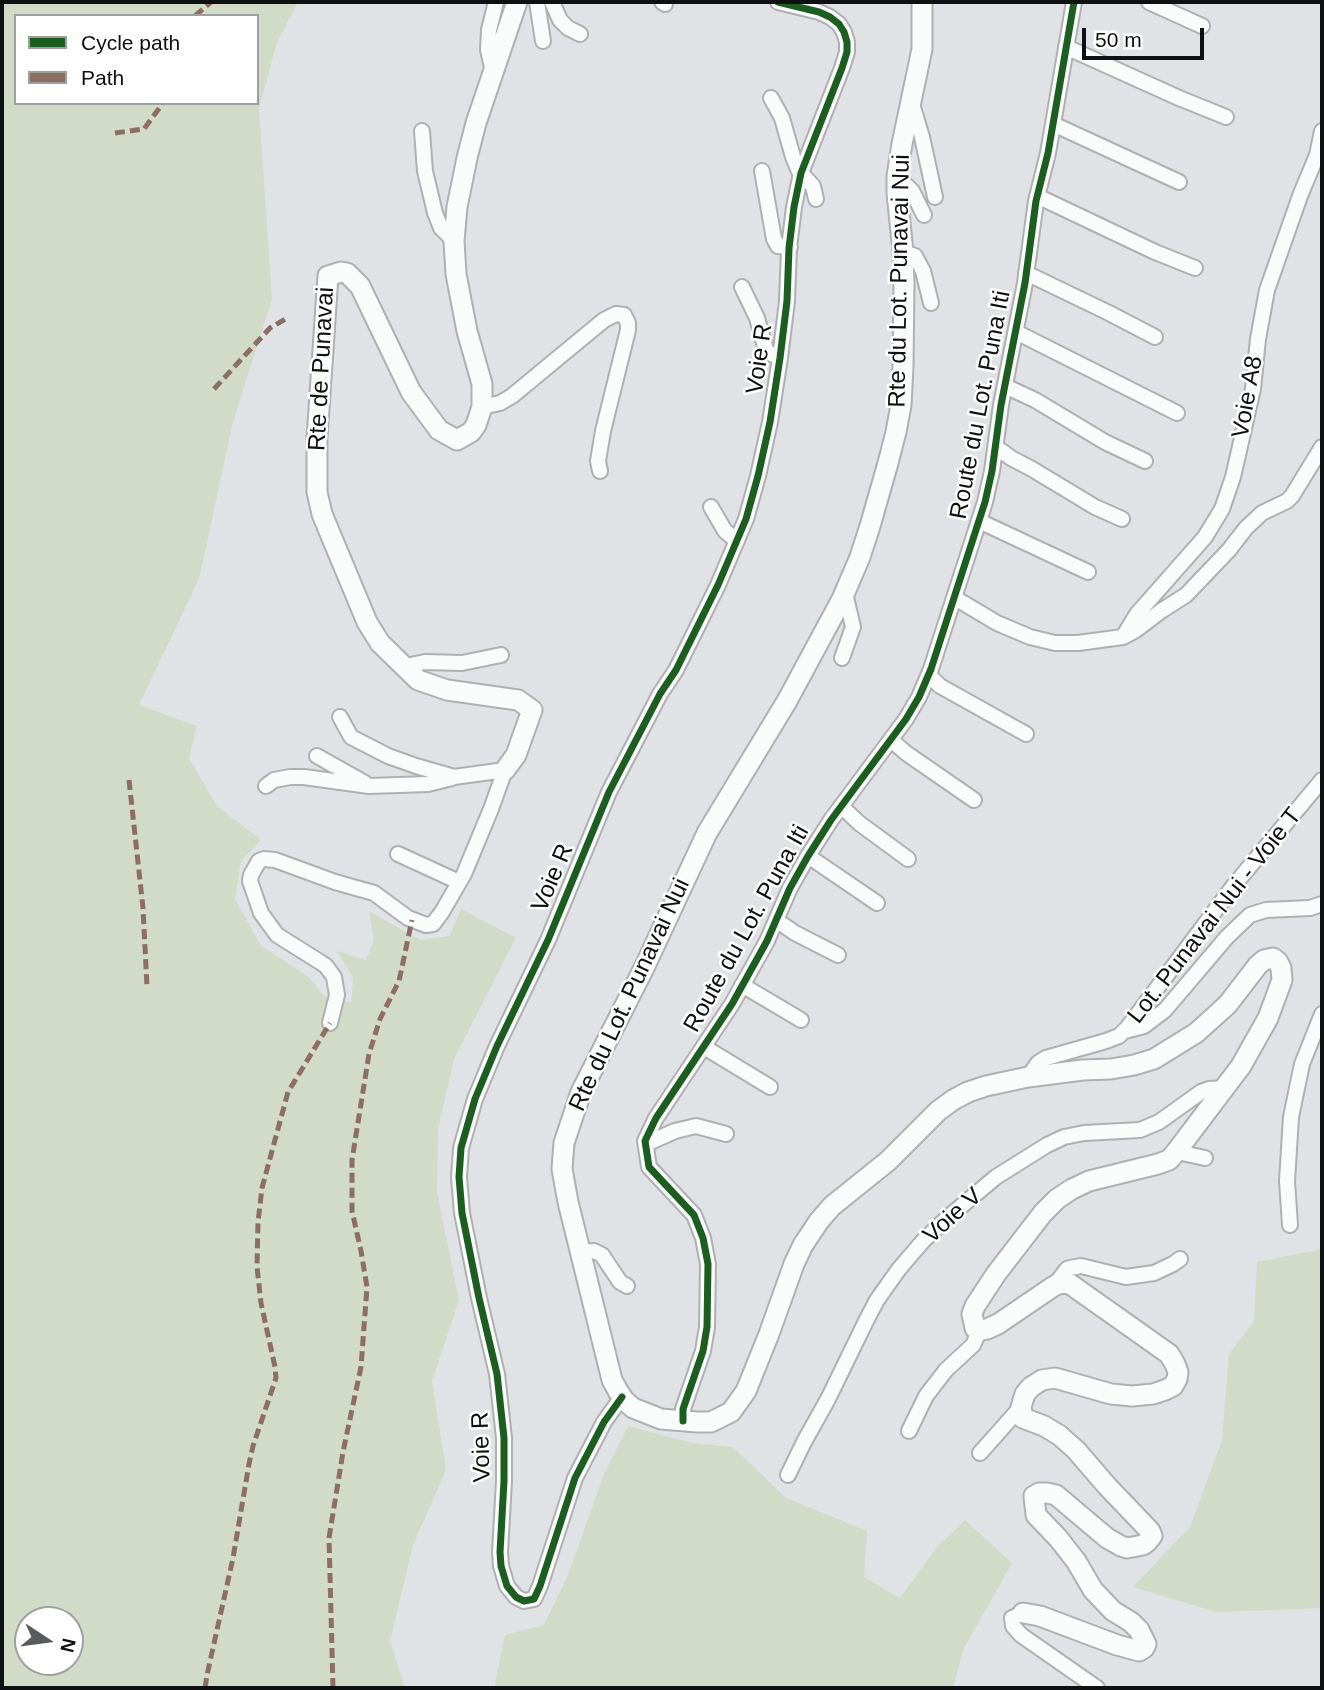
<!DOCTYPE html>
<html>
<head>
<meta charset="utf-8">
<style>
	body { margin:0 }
	#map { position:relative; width:1324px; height:1690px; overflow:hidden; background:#e1e2e5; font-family:Arial,sans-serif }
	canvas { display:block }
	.frame { position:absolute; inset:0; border:4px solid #0f1011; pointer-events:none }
	.legend { position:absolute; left:14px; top:14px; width:245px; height:91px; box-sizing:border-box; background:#fff; border:2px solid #9f9fa0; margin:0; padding:9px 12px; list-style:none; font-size:21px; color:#0f1011 }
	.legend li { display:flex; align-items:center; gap:14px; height:35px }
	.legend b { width:35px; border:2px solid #9f9fa0 }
	.north { position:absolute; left:14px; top:1606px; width:70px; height:70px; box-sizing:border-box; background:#fff; border:2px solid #9f9fa0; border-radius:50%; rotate:103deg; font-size:19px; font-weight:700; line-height:28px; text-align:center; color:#0f1011 }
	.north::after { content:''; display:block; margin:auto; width:24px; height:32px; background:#585a5b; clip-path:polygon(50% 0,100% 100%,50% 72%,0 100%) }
	.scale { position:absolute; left:1082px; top:28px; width:122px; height:32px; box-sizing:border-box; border:4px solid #0f1011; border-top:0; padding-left:9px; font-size:21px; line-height:24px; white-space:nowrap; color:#0f1011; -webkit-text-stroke:5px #fff; paint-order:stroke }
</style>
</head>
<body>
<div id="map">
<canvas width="1324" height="1690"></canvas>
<div class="frame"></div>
<ul class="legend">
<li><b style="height:9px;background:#1b5e20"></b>Cycle path</li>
<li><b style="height:9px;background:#8d6e63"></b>Path</li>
</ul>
<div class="north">N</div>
<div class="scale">50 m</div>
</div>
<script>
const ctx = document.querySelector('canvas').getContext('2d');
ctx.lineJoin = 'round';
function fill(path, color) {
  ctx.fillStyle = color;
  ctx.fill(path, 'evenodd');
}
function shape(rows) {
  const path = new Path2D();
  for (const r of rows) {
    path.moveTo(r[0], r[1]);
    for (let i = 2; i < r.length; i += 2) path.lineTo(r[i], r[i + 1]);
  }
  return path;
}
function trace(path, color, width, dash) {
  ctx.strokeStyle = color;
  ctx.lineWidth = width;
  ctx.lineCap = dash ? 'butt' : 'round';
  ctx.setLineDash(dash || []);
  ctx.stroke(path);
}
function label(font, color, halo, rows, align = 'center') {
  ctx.font = font + ' Arial,sans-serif';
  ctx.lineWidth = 5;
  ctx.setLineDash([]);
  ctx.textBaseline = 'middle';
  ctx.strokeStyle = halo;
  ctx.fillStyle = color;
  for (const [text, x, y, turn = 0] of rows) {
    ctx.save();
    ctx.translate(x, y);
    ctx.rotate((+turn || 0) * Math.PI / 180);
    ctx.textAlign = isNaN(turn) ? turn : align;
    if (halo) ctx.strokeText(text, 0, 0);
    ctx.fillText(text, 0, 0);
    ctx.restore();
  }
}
const green = shape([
	[2,2,298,2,277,42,259,109,272,299,233,422,199,579,139,705,197,726,189,758,217,806,261,840,241,861,235,899,261,946,309,977,323,995,351,1003,353,977,337,951,366,960,374,940,369,911,420,940,450,936,461,909,516,938,454,1059,438,1129,437,1193,459,1300,432,1381,446,1470,413,1545,390,1641,405,1688,2,1688],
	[16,16,257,16,257,103,16,103],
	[28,1620,70,1620,70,1662,28,1662],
	[1322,1249,1322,1608,1216,1612,1133,1587,1190,1527,1222,1440,1229,1354,1254,1321,1257,1262],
	[628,1426,692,1443,733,1447,786,1498,867,1531,864,1577,900,1598,937,1547,965,1520,1012,1563,963,1650,953,1688,494,1688,505,1635,544,1625,568,1575,604,1474]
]);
const street = shape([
	[537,2,543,41],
	[552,2,560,20,568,28,580,34],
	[662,2,665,4],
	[1149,2,1202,26],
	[1066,47,1179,98,1226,117],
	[493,72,488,50,489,30,496,2],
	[771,98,782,118,793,157,801,176],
	[912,104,922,137,935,197],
	[1053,124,1179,182],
	[422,131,425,171,435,213,441,228,454,241],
	[762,171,774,239,778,246,790,247],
	[801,173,813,186,816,199],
	[897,176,912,191,924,215],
	[1037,196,1155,252,1195,268],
	[903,252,915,256,923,271,931,303],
	[1026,273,1109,313,1155,337],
	[742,287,757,318,766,350,769,353,780,358],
	[1016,332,1177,413],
	[1005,386,1035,400,1105,442,1145,461],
	[482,407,500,403,512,396,604,320,616,314,624,315,628,323,628,330,603,431,598,461,600,471],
	[996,447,1011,458,1032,469,1095,507,1122,519],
	[711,507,725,531,737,541],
	[979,521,1088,572],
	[955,598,997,623,1030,637,1055,643,1078,643,1123,637,1136,630,1161,611,1186,595,1229,550,1246,528,1262,513,1287,501,1292,496,1322,447],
	[1123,637,1137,614,1205,537,1222,509,1233,477,1253,389,1258,339,1267,290,1300,196,1317,155,1322,131],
	[842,658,853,627,845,593],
	[406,666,425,662,462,663,501,655],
	[929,675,940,686,1026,734],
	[891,740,906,753,974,800],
	[317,756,365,783],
	[266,786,274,780,290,777,304,777,369,786,428,784,452,778],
	[841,806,859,823,908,859],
	[398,854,459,882],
	[808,856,877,903],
	[776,920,795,933,838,955],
	[742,985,801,1020],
	[330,1023,337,995,334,977,326,966,320,962,277,935,261,913,250,881,251,875,259,861,264,859,275,860,335,882,374,893,408,918,426,925,433,924,442,912,464,874,491,809,505,770,454,777,416,766,388,756,351,737,340,717],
	[1125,1031,1144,1026,1165,1010,1227,937,1250,915,1266,910,1310,908,1322,904],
	[704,1047,770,1087],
	[1028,1077,1038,1063,1046,1058,1106,1041,1119,1036,1128,1027,1235,884,1322,780],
	[646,1144,675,1131,696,1126,726,1134],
	[1177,1152,1205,1158],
	[1290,1225,1287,1181,1291,1117,1302,1064,1322,1014],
	[581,1252,594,1251,602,1255,620,1282,627,1286],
	[1054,1286,1067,1269,1070,1268,1081,1266,1126,1277,1154,1273,1173,1264,1180,1259],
	[622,1397,604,1422,575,1478,540,1586,534,1599,524,1601,516,1597,507,1586,501,1566,500,1552,504,1481,504,1438,497,1374,479,1298,462,1213,459,1177,461,1148,475,1099,497,1046,548,940,609,792,660,694,676,670,718,585,746,519,758,476,770,422,780,358,787,301,789,248,794,207,801,173,842,68,847,52,847,42,844,32,839,24,830,17,819,12,778,2],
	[683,1421,683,1409,703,1351,707,1327,708,1264,703,1238,694,1215,649,1167,645,1141,656,1118,732,1004,767,941,790,888,808,856,831,820,906,719,919,697,931,669,985,502,992,471,1001,405,1025,283,1036,201,1048,153,1074,2],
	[909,1431,926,1396,946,1370,973,1345,980,1330],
	[980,1453,1021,1407],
	[788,1475,804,1442,828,1399,867,1319,877,1300,899,1269,923,1241,946,1219,996,1177,1047,1145,1064,1137,1084,1133,1140,1130,1159,1122,1201,1092,1209,1089,1223,1088],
	[1023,1613,1012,1618,1013,1626,1021,1635,1097,1688]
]);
const secondary = shape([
	[922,2,922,49,902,144,897,176,897,193,903,252,904,283,903,367,901,405,896,432,888,463,870,526,860,557,842,599,787,701,707,833,644,968,581,1092,564,1143,562,1169,568,1202,612,1380,618,1391,624,1400,633,1408,661,1419,697,1422,711,1422,731,1412,746,1391,769,1334,794,1264,803,1245,819,1221,832,1206,888,1161,938,1111,953,1100,968,1092,986,1086,1028,1077,1083,1070,1111,1069,1134,1065,1154,1059,1196,1033,1215,1016,1228,1004,1258,965,1264,960,1273,958,1278,962,1281,968,1282,980,1268,1018,1241,1066,1176,1152,1169,1160,1158,1164,1089,1181,1072,1189,1057,1199,1043,1213,996,1274,975,1306,972,1314,975,1328,980,1330,987,1329,998,1324,1054,1286,1061,1283,1070,1284,1169,1354,1175,1364,1178,1372,1177,1379,1173,1386,1165,1390,1153,1394,1132,1396,1111,1394,1055,1378,1042,1380,1031,1387,1025,1394,1021,1407,1023,1418,1044,1426,1059,1435,1076,1450,1107,1486,1150,1531,1152,1536,1147,1542,1143,1545,1127,1548,1121,1546,1107,1538,1056,1495,1047,1493,1039,1493,1034,1496,1036,1515,1058,1538,1076,1561,1093,1590,1113,1611,1131,1622,1139,1630,1146,1644,1144,1648,1139,1651,1117,1645,1040,1616,1023,1613],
	[505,770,516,755,532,710,518,700,447,690,418,680,380,643,367,622,322,514,317,492,317,438,328,276,341,272,347,273,360,286,411,392,439,430,457,440,471,432,476,425,482,407,482,384,467,331,456,274,454,241,457,207,467,158,476,123,517,2]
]);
const quiet = shape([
	[195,16,211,2],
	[115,133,144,129,163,103],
	[214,389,270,328,287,318],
	[129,780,143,908,147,987],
	[205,1688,207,1675,233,1558,249,1464,253,1446,276,1378,275,1367,261,1303,257,1267,258,1222,262,1188,288,1092,330,1023],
	[333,1688,329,1538,343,1452,361,1367,367,1287,361,1251,352,1211,352,1160,369,1054,380,1019,399,981,412,920]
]);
const cycleway = shape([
	[622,1397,604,1422,575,1478,540,1586,534,1599,524,1601,516,1597,507,1586,501,1566,500,1552,504,1481,504,1438,497,1374,479,1298,462,1213,459,1177,461,1148,475,1099,497,1046,548,940,609,792,660,694,676,670,718,585,746,519,758,476,770,422,780,358,787,301,789,248,794,207,801,173,842,68,847,52,847,42,844,32,839,24,830,17,819,12,778,2],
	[683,1421,683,1409,703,1351,707,1327,708,1264,703,1238,694,1215,649,1167,645,1141,656,1118,732,1004,767,941,790,888,808,856,831,820,906,719,919,697,931,669,985,502,992,471,1001,405,1025,283,1036,201,1048,153,1074,2]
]);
const streetNames = [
	["Rte du Lot. Punavai Nui",900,281,-89],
	["Voie R",760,359,-82],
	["Rte de Punavai",322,369,-87],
	["Voie A8",1248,397,-80],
	["Route du Lot. Puna Iti",981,405,-79],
	["Voie R",553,878,-67],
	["Lot. Punavai Nui - Voie T",1215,916,-52],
	["Route du Lot. Puna Iti",747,929,-61],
	["Rte du Lot. Punavai Nui",630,995,-65],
	["Voie V",953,1216,-42],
	["Voie R",482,1447,-92]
];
fill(green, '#d2dac8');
trace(street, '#b0b0b3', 18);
trace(secondary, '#b0b0b3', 23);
trace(street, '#fafbfb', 14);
trace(secondary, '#fafbfb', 19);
trace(quiet, '#8d6e63', 5, [10, 5]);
trace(cycleway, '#1b5e20', 7);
label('24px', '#0f1011', '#fff', streetNames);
</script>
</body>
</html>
